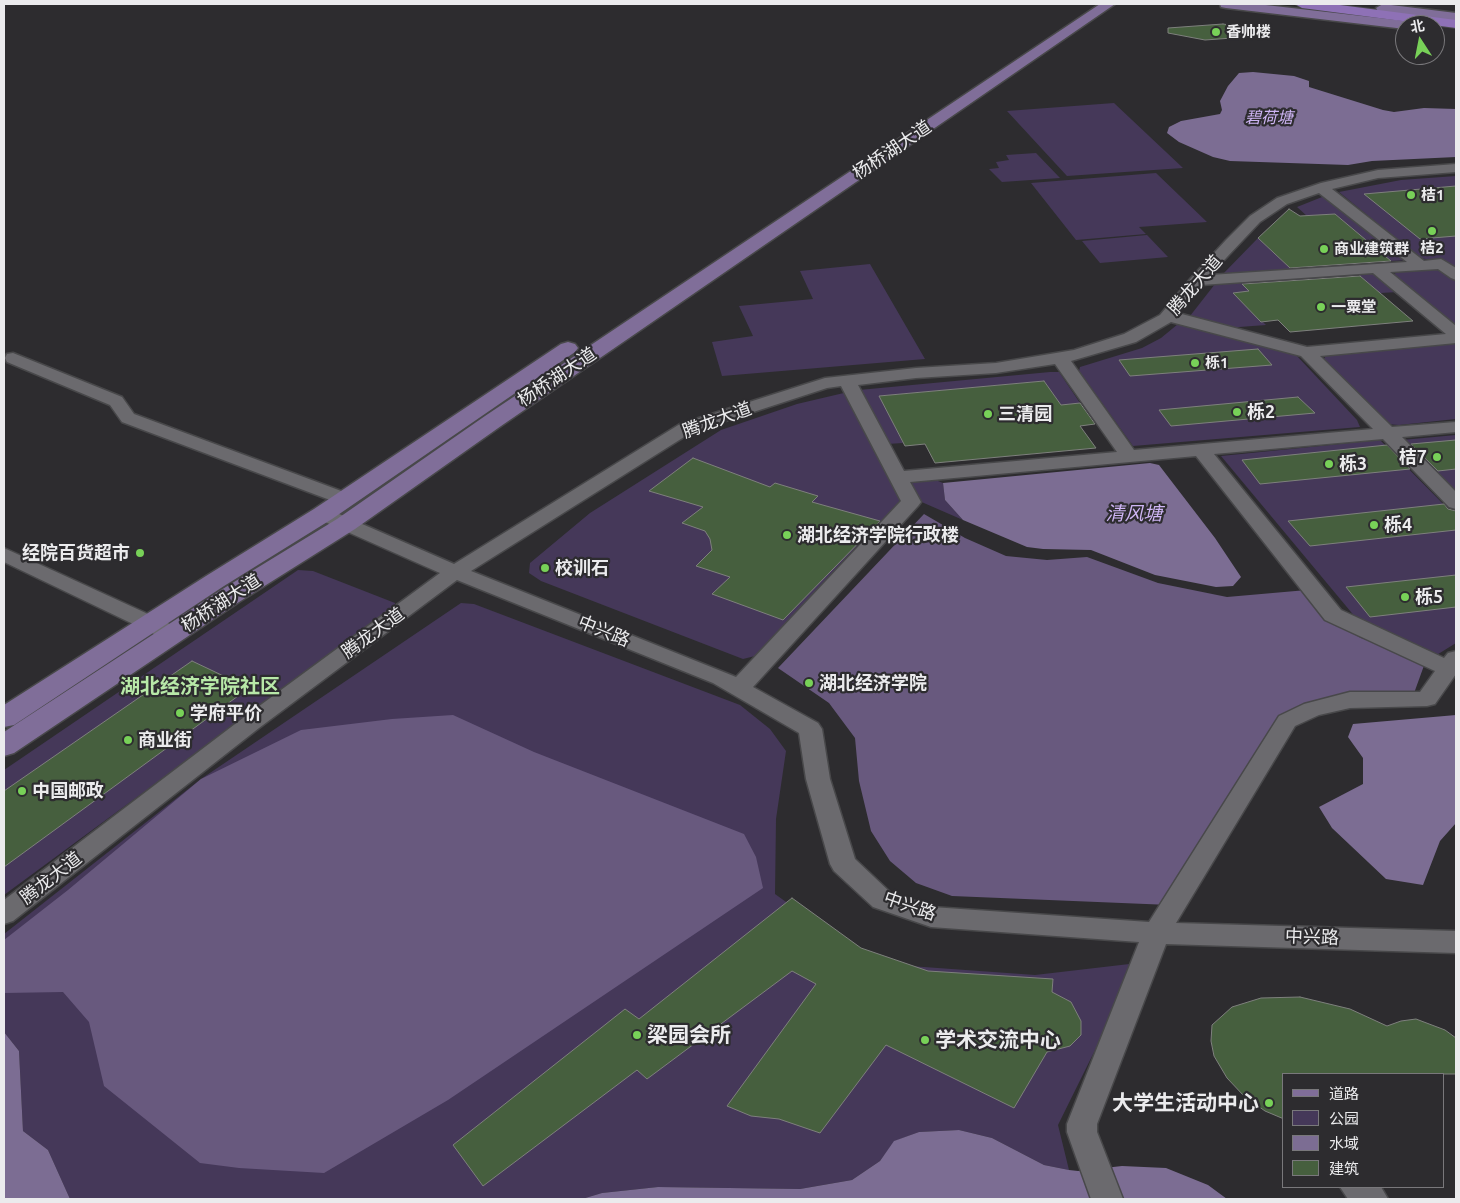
<!DOCTYPE html>
<html>
<head>
<meta charset="utf-8">
<style>
	body { margin:0 }
	#map { position:relative; width:1460px; height:1203px; overflow:hidden; background:#2d2c2f; font-family:Ubuntu,"Noto Sans SC",sans-serif }
	canvas { display:block }
	.frame { position:absolute; inset:0; border:5px solid #ebebed; pointer-events:none }
	.legend { position:absolute; left:1282px; top:1073px; width:162px; height:115px; box-sizing:border-box; background:#2d2c2f; border:1px solid #79787b; margin:0; padding:6px 9px; list-style:none; font-size:15px; color:#ebebed }
	.legend li { display:flex; align-items:center; gap:10px; height:25px }
	.legend b { width:25px; border:1px solid #79787b }
	.north { position:absolute; left:1395px; top:15px; width:50px; height:50px; box-sizing:border-box; background:#2d2c2f; border:1px solid #79787b; border-radius:50%; rotate:349deg; font-size:14px; font-weight:700; line-height:20px; text-align:center; color:#ebebed }
	.north::after { content:''; display:block; margin:auto; width:18px; height:22px; background:#78d158; clip-path:polygon(50% 0,100% 100%,50% 72%,0 100%) }
</style>
</head>
<body>
<div id="map">
<canvas width="1460" height="1203"></canvas>
<div class="frame"></div>
<ul class="legend">
<li><b style="height:6px;background:#806e99"></b>道路</li>
<li><b style="height:14px;background:#453859"></b>公园</li>
<li><b style="height:14px;background:#7c6d93"></b>水域</li>
<li><b style="height:14px;background:#465f3e"></b>建筑</li>
</ul>
<div class="north">北</div>
</div>
<script>
const ctx = document.querySelector('canvas').getContext('2d');
ctx.lineJoin = 'round';
function fill(path, color) {
  ctx.fillStyle = color;
  ctx.fill(path, 'evenodd');
}
function shape(rows) {
  const path = new Path2D();
  for (const r of rows) {
    path.moveTo(r[0], r[1]);
    for (let i = 2; i < r.length; i += 2) path.lineTo(r[i], r[i + 1]);
  }
  return path;
}
function trace(path, color, width, dash) {
  ctx.strokeStyle = color;
  ctx.lineWidth = width;
  ctx.lineCap = dash ? 'butt' : 'round';
  ctx.setLineDash(dash || []);
  ctx.stroke(path);
}
function label(font, color, halo, rows, align = 'center') {
  ctx.font = font + ' Ubuntu,"Noto Sans SC",sans-serif';
  ctx.lineWidth = 4.5;
  ctx.setLineDash([]);
  ctx.textBaseline = 'middle';
  ctx.strokeStyle = halo;
  ctx.fillStyle = color;
  for (const [text, x, y, turn = 0] of rows) {
    ctx.save();
    ctx.translate(x, y);
    ctx.rotate((+turn || 0) * Math.PI / 180);
    ctx.textAlign = isNaN(turn) ? turn : align;
    if (halo) ctx.strokeText(text, 0, 0);
    ctx.fillText(text, 0, 0);
    ctx.restore();
  }
}
const green = shape([
	[1114,103,1183,168,1067,176,1007,111],
	[1036,153,1060,178,1002,182,989,169,999,168,996,162,1009,160,1006,155],
	[1156,173,1207,222,1139,227,1146,234,1076,240,1031,183],
	[1456,176,1456,270,1448,263,1420,258,1339,192,1401,180],
	[1327,195,1408,260,1391,261,1335,214,1307,216,1297,207],
	[1147,235,1168,257,1100,263,1082,241],
	[1258,238,1292,270,1221,276],
	[870,264,925,359,722,376,712,342,753,336,739,306,813,299,800,271],
	[1439,269,1447,272,1456,279,1456,327,1394,275,1397,271],
	[1374,272,1398,292,1380,293,1359,275,1243,284,1249,291,1233,293,1266,325,1226,328,1190,316,1215,284],
	[1178,324,1193,324,1285,349,1297,356,1357,420,1360,427,1133,446,1079,371,1080,367,1142,348,1161,338],
	[1436,344,1456,344,1456,419,1399,425,1386,424,1322,361,1326,356],
	[1050,372,1059,372,1080,403,1061,405,1044,381,880,396,903,443,887,444,859,390],
	[848,392,904,501,755,656,743,659,541,581,529,573,530,563,590,513,721,430,797,404],
	[1456,435,1456,494,1402,440],
	[1380,440,1456,517,1456,643,1435,656,1356,618,1221,456],
	[933,479,943,483,945,500,963,520,917,500,911,485,913,481],
	[298,570,313,571,395,603,394,612,296,680,4,895,4,770],
	[461,603,474,604,740,705,770,729,786,751,776,819,775,894,843,943,910,966,1035,975,1138,963,1058,1125,1069,1170,1044,1165,992,1138,959,1130,919,1132,895,1141,880,1161,852,1180,800,1189,658,1187,602,1193,582,1199,70,1199,48,1150,23,1131,19,1051,4,1032,4,934,201,779]
]);
const forest = shape([
	[924,514,965,538,1006,556,1047,560,1087,557,1158,583,1227,597,1307,590,1327,619,1361,638,1426,660,1413,696,1321,700,1279,716,1170,905,952,896,916,883,890,861,871,831,859,781,855,738,829,703,778,668],
	[453,715,534,752,744,834,756,857,763,888,448,1100,324,1173,239,1168,200,1163,104,1086,89,1022,63,992,4,993,4,940,68,890,201,779,301,730,392,719]
]);
const water = shape([
	[1253,72,1294,76,1309,81,1309,87,1383,110,1394,112,1424,108,1456,109,1456,157,1372,161,1348,165,1230,161,1213,157,1179,142,1167,133,1169,127,1181,121,1220,114,1222,110,1220,101,1228,86,1239,73],
	[1150,463,1159,465,1215,538,1241,577,1233,586,1216,587,1155,575,1091,550,1043,549,1027,547,963,520,945,500,943,483],
	[1456,715,1456,823,1440,841,1423,885,1386,879,1332,828,1319,807,1363,784,1363,758,1348,737,1353,724],
	[4,1032,19,1051,23,1131,48,1150,70,1199,4,1199],
	[959,1130,992,1138,1044,1165,1069,1170,1078,1171,1122,1166,1166,1168,1208,1185,1227,1199,582,1199,602,1193,658,1187,800,1189,852,1180,880,1161,894,1141,919,1132]
]);
const building = shape([
	[1223,24,1261,30,1260,36,1205,40,1168,33,1168,28,1223,24],
	[1456,186,1456,236,1420,239,1364,194,1456,186],
	[1289,209,1300,216,1335,214,1391,261,1290,268,1258,238,1289,209],
	[1360,276,1413,321,1290,332,1278,320,1261,322,1233,293,1249,291,1242,284,1360,276],
	[1258,349,1272,365,1130,376,1119,360,1258,349],
	[1044,381,1061,405,1080,403,1095,424,1080,426,1096,448,935,463,925,444,905,446,879,396,1044,381],
	[1298,397,1315,413,1171,426,1159,410,1298,397],
	[1456,440,1456,469,1438,471,1411,444,1456,440],
	[1387,445,1410,469,1260,484,1242,460,1387,445],
	[693,458,770,487,775,483,818,496,812,502,880,521,783,620,712,594,730,577,696,566,712,550,710,539,705,531,682,523,703,507,649,491,693,458],
	[1444,504,1448,509,1456,511,1456,530,1310,546,1288,521,1444,504],
	[1456,575,1456,607,1370,617,1346,587,1456,575],
	[192,661,249,688,4,867,4,791,192,661],
	[792,898,861,948,928,971,1053,979,1052,992,1071,1002,1081,1021,1081,1035,1070,1046,1047,1052,1014,1108,886,1045,820,1133,779,1119,751,1116,727,1106,816,984,792,971,647,1079,637,1070,483,1186,453,1145,625,1009,639,1019,792,898],
	[1300,997,1350,1009,1387,1026,1401,1021,1416,1019,1445,1030,1456,1038,1456,1074,1284,1074,1284,1119,1265,1111,1244,1096,1227,1078,1214,1056,1211,1041,1212,1025,1232,1007,1261,998,1300,997]
]);
const minor = shape([
	[1456,164,1456,172,1378,178,1332,189,1424,261,1441,259,1456,268,1456,280,1451,278,1438,269,1390,272,1456,326,1456,343,1320,356,1392,427,1456,422,1456,432,1402,437,1456,492,1456,509,1449,507,1383,439,1214,454,1341,610,1444,658,1448,653,1456,651,1456,674,1435,704,1427,706,1350,708,1319,715,1295,726,1176,923,1456,931,1456,953,1166,944,1097,1124,1097,1132,1123,1199,1091,1199,1067,1132,1067,1124,1139,942,931,927,873,907,834,871,830,864,806,779,799,733,713,683,457,580,259,728,13,921,4,924,4,900,243,718,440,573,316,518,313,514,316,510,323,508,330,510,454,564,680,424,825,378,916,368,996,363,1074,350,1124,334,1160,315,1191,278,1226,240,1250,216,1277,198,1321,183,1378,170,1456,164],
	[1319,193,1407,262,1210,275,1260,222,1287,204,1319,193],
	[1373,273,1446,334,1307,347,1178,313,1201,285,1373,273],
	[1171,322,1301,356,1373,429,1134,450,1071,361,1136,342,1171,322],
	[1055,364,1117,452,904,471,858,385,916,378,996,373,1055,364],
	[841,386,901,501,736,677,471,571,692,432,827,388,841,386],
	[1196,456,1325,620,1435,671,1420,692,1350,692,1304,704,1279,716,1149,922,932,907,891,893,855,859,830,779,822,729,818,723,753,687,918,506,921,502,910,482,1196,456],
	[13,353,122,397,134,414,352,495,355,499,352,503,345,505,338,503,122,422,110,405,7,362,5,358,7,354,13,353],
	[4,548,172,625,175,630,172,635,164,637,156,635,4,562,4,548],
	[1340,1187,1381,1187,1388,1199,1348,1199,1340,1187]
]);
const major = shape([
	[1100,4,1115,4,501,426,355,529,239,602,14,753,4,756,4,732,221,590,337,519,485,416,1100,4],
	[1220,4,1257,4,1405,21,1412,25,1405,25,1405,29,1226,8,1221,7,1220,4],
	[1383,4,1456,13,1456,21,1378,11,1376,8,1383,4],
	[568,342,575,344,578,348,575,352,332,519,224,586,14,725,4,727,4,705,206,576,314,509,561,344,568,342]
]);
const highway = shape([
	[1295,4,1332,4,1456,20,1456,28,1302,8,1295,4]
]);
const markers = [
	[1216,32,5,"#78d158"],
	[1411,195,5,"#78d158"],
	[1432,231,5,"#78d158"],
	[1324,249,5,"#78d158"],
	[1321,307,5,"#78d158"],
	[1195,363,5,"#78d158"],
	[1237,412,5,"#78d158"],
	[988,414,5,"#78d158"],
	[1437,457,5,"#78d158"],
	[1329,464,5,"#78d158"],
	[1374,525,5,"#78d158"],
	[787,535,5,"#78d158"],
	[140,553,5,"#78d158"],
	[545,568,5,"#78d158"],
	[1405,597,5,"#78d158"],
	[809,683,5,"#78d158"],
	[180,713,5,"#78d158"],
	[128,740,5,"#78d158"],
	[22,791,5,"#78d158"],
	[637,1035,5,"#78d158"],
	[925,1040,5,"#78d158"],
	[1269,1103,5,"#78d158"]
];
const farPoinames = [
	["香帅楼",1226,32],
	["桔1",1421,195],
	["桔2",1432,248,"center"],
	["商业建筑群",1334,249],
	["一粟堂",1331,307],
	["栎1",1205,363]
];
const farWaternames = [
	["碧荷塘",1269,118]
];
const streetNames = [
	["杨桥湖大道",892,150,-34],
	["腾龙大道",1195,285,-49],
	["杨桥湖大道",557,377,-34],
	["腾龙大道",717,420,-20],
	["杨桥湖大道",221,603,-33],
	["中兴路",604,631,22],
	["腾龙大道",373,633,-36],
	["腾龙大道",51,878,-38],
	["中兴路",910,906,19],
	["中兴路",1312,937,2]
];
const poiNames = [
	["栎2",1247,412],
	["三清园",998,414],
	["桔7",1427,457,"right"],
	["栎3",1339,464],
	["栎4",1384,525],
	["湖北经济学院行政楼",797,535],
	["经院百货超市",130,553,"right"],
	["校训石",555,568],
	["栎5",1415,597],
	["湖北经济学院",819,683],
	["学府平价",190,713],
	["商业街",138,740],
	["中国邮政",32,791]
];
const waterNames = [
	["清风塘",1134,514]
];
const quarterNames = [
	["湖北经济学院社区",200,686]
];
const nearPoinames = [
	["梁园会所",647,1035],
	["学术交流中心",935,1040],
	["大学生活动中心",1259,1103,"right"]
];
fill(green, '#453859');
fill(forest, '#68597e');
fill(water, '#7c6d93');
fill(building, '#465f3e');
trace(building, '#7e807d', 1);
trace(minor, '#48484a', 3);
trace(major, '#48484a', 3);
trace(highway, '#48484a', 2);
fill(minor, '#6b6a6e');
fill(major, '#806e99');
fill(highway, '#8e71b6');
for (const [x, y, r, color] of markers) {
  const dot = new Path2D();
  dot.arc(x, y, r, 0, 2 * Math.PI);
  ctx.fillStyle = color;
  ctx.fill(dot);
  trace(dot, '#2d2c2f', 2);
}
label('bold 15px', '#ebebed', '#2d2c2f', farPoinames, 'left');
label('italic 16px', '#ceb5f4', '#2d2c2f', farWaternames);
label('18px', '#ebebed', '#2d2c2f', streetNames);
label('bold 18px', '#ebebed', '#2d2c2f', poiNames, 'left');
label('italic 19px', '#ceb5f4', '#2d2c2f', waterNames);
label('bold 20px', '#b8e9a8', '#2d2c2f', quarterNames);
label('bold 21px', '#ebebed', '#2d2c2f', nearPoinames, 'left');
</script>
</body>
</html>
